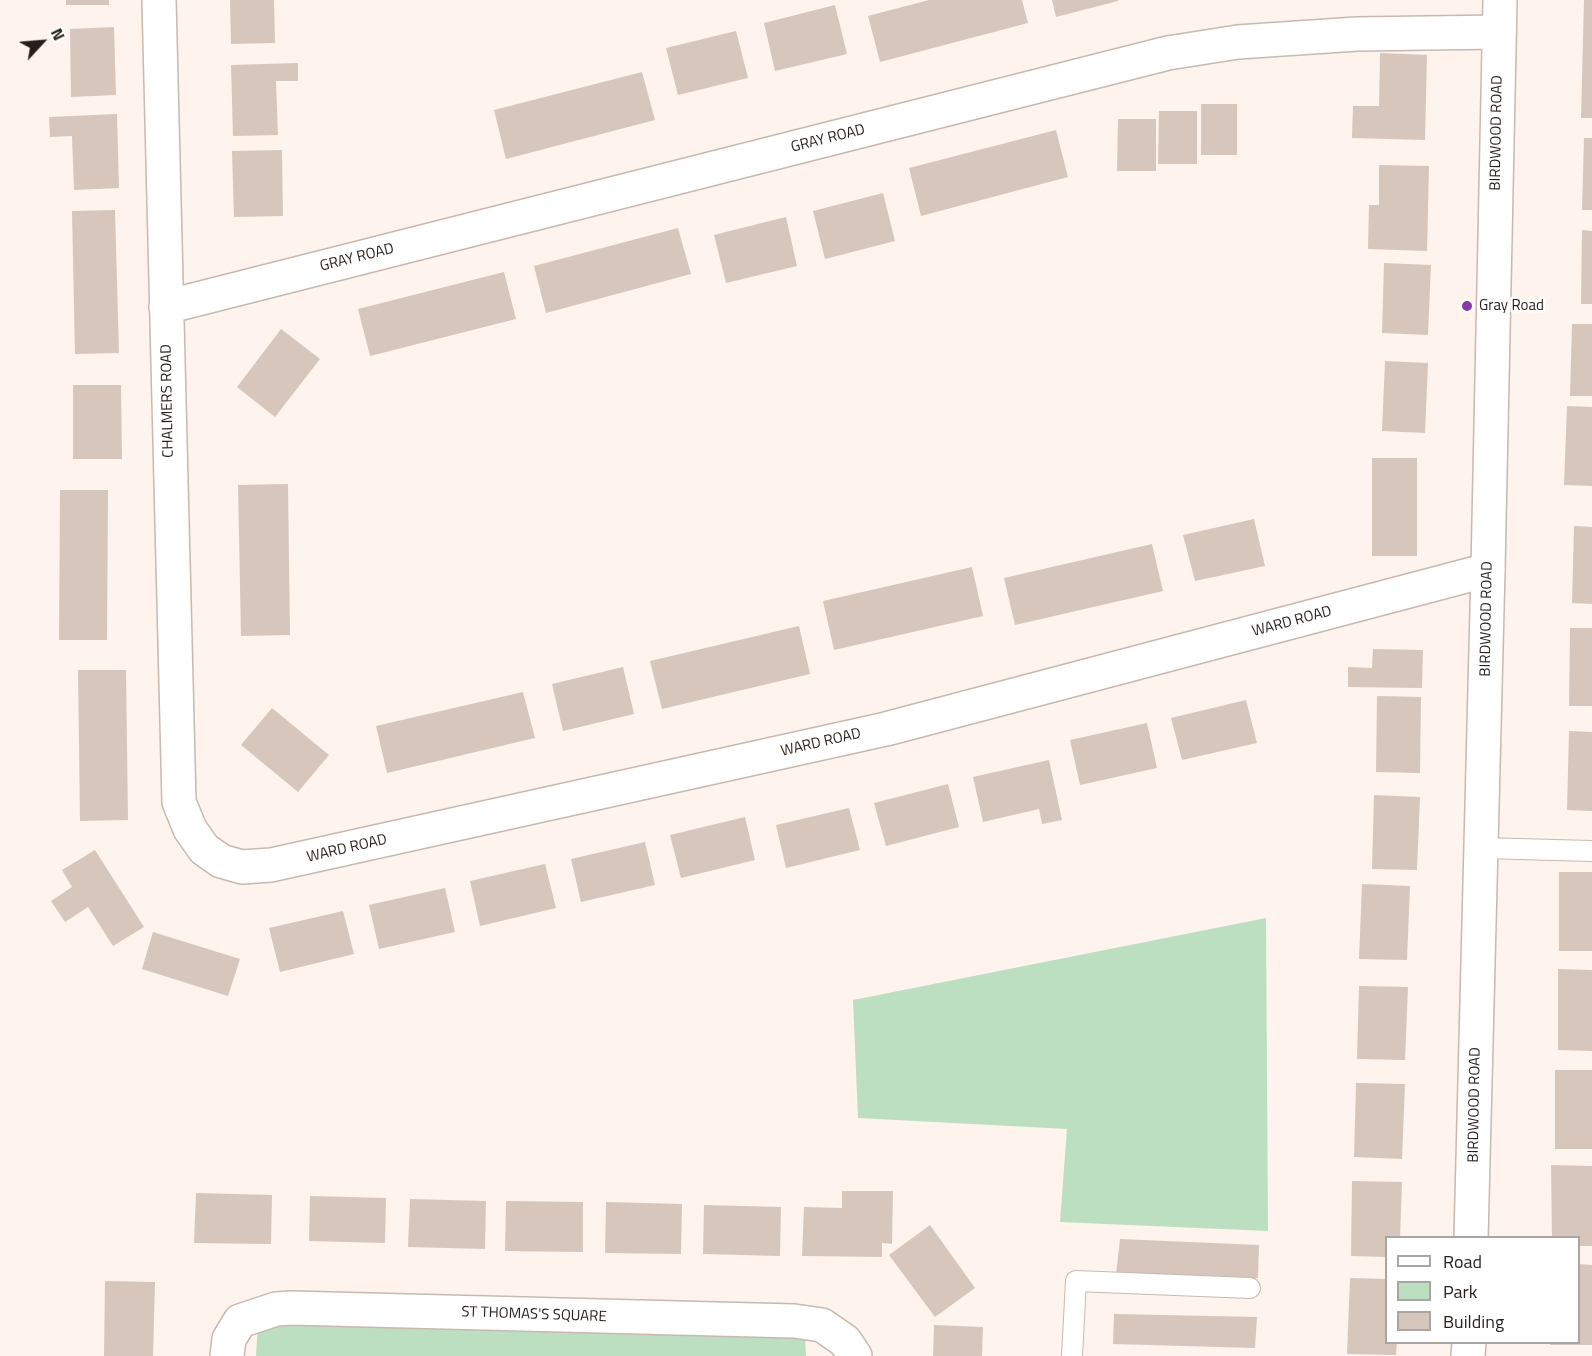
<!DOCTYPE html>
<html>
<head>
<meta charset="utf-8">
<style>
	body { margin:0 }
	#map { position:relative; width:1592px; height:1356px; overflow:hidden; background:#fef3ed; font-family:"Titillium Web",sans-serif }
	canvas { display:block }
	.legend { position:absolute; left:1385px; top:1236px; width:195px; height:108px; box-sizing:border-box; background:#fff; border:2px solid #a8a5a4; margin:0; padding:8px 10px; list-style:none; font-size:18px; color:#251f1b }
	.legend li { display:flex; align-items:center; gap:12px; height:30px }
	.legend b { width:30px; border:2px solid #a8a5a4 }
	.north { position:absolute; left:12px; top:12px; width:60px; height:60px; -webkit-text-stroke:4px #fff; paint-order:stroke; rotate:64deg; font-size:16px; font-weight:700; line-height:24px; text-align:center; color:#251f1b }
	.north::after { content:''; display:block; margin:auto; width:21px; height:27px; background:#251f1b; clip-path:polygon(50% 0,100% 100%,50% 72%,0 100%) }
</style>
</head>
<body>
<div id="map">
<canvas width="1592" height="1356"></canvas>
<ul class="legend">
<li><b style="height:8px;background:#fff"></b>Road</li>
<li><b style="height:16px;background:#bddfc1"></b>Park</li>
<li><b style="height:16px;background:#d7c6bc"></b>Building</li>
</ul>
<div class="north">N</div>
</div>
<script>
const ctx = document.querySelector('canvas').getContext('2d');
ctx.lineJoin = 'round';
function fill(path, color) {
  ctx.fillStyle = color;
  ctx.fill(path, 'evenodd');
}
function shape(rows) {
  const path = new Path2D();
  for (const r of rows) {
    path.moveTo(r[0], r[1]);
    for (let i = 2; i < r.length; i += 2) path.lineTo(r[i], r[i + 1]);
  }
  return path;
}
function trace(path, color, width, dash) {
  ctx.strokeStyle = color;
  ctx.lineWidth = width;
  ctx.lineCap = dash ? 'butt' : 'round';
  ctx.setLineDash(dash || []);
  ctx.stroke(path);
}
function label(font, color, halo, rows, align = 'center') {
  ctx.font = font + ' "Titillium Web",sans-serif';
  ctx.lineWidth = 5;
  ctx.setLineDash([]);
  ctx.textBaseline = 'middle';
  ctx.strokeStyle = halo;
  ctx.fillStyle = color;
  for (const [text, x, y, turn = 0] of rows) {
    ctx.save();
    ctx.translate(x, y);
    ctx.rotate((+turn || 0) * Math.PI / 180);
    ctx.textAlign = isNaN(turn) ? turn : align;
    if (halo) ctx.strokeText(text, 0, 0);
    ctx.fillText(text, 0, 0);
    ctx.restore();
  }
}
const green = shape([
	[1266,918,1268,1231,1060,1222,1067,1129,858,1118,853,1000],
	[258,1325,805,1333,806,1356,256,1356]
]);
const building = shape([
	[66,0,109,0,109,5,66,5],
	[230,0,274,0,275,43,231,44],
	[929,0,1022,0,1028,23,880,62,868,16],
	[1052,0,1118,0,1118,1,1056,17],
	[1584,0,1592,0,1592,118,1581,118],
	[835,5,847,54,775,71,764,23],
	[114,27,116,95,71,97,70,29],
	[736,31,748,78,678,95,666,48],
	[1380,53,1427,55,1425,140,1352,138,1353,106,1379,106],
	[298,63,298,81,276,81,278,135,233,136,231,65],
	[642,72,655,120,506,159,494,110],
	[1201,104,1237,104,1237,155,1201,155],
	[1159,111,1197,111,1197,164,1158,164],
	[117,114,119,188,74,190,72,136,50,137,49,117],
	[1118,119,1156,119,1156,171,1117,171],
	[1056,130,1068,177,921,216,909,168],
	[1584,138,1592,138,1592,210,1582,210],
	[282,150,283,216,234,217,232,151],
	[1379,165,1429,166,1427,251,1368,249,1369,205,1379,205],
	[883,193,895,241,825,259,813,211],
	[115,210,119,353,75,354,72,211],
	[786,217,797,266,726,283,714,235],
	[678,228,691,274,546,313,534,266],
	[1582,230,1592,231,1592,304,1581,304],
	[1384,263,1431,265,1428,335,1382,333],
	[504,272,516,319,370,356,358,309],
	[1572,324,1592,324,1592,396,1570,396],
	[281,329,320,359,275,417,237,387],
	[1385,361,1428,363,1425,433,1382,431],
	[73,385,121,385,122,459,73,459],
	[1567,406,1592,407,1592,486,1564,485],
	[1372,458,1417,458,1417,556,1372,556],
	[288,484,290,635,241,636,238,485],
	[60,490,108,490,107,640,59,640],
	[1254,519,1265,566,1195,581,1183,535],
	[1574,526,1592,527,1592,604,1572,603],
	[1152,544,1163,591,1015,625,1004,578],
	[972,567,983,616,834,650,823,601],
	[799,626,810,674,662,709,650,661],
	[1570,628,1592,628,1592,706,1569,706],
	[1373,649,1423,650,1422,688,1348,687,1348,667,1372,668],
	[623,667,634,714,563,731,552,684],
	[78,670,126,670,128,820,80,821],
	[523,692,535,738,387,773,376,726],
	[1377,696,1421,697,1420,773,1376,772],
	[1246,700,1257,743,1182,760,1171,718],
	[272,708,329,755,298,792,241,745],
	[1147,723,1157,768,1080,785,1070,740],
	[1569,731,1592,732,1592,811,1567,810],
	[1049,760,1062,820,1042,824,1039,809,983,822,973,777],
	[948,784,959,827,886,846,874,803],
	[1374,795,1420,797,1417,870,1372,869],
	[849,808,860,850,786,868,776,825],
	[745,817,755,860,681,878,670,835],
	[645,842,655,885,581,902,571,859],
	[95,850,144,927,113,946,88,907,65,922,51,901,72,887,62,870],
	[545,864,556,908,480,926,470,881],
	[1559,872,1592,872,1592,951,1559,951],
	[1362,884,1410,886,1407,960,1359,959],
	[445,888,455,932,379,949,369,905],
	[343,911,354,954,280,972,269,928],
	[153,932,240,959,228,996,142,969],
	[1558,969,1592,970,1592,1051,1558,1050],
	[1359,986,1408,987,1405,1060,1357,1059],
	[1555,1070,1592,1070,1592,1149,1555,1149],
	[1356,1083,1405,1084,1402,1159,1354,1157],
	[1551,1165,1592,1166,1592,1246,1578,1246,1578,1238,1552,1238],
	[1352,1181,1402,1182,1400,1238,1386,1238,1386,1257,1351,1256],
	[842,1191,893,1191,892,1244,882,1243,882,1257,802,1256,804,1207,842,1208],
	[196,1193,272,1195,271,1244,194,1243],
	[310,1196,386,1198,385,1243,309,1241],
	[410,1199,486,1201,485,1249,408,1247],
	[506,1201,583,1202,583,1252,505,1251],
	[606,1202,682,1204,681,1254,605,1253],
	[704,1205,781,1207,780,1256,703,1254],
	[930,1225,975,1288,935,1317,889,1255],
	[1120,1239,1259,1245,1258,1278,1116,1275],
	[1578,1264,1592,1265,1592,1345,1550,1345,1550,1342,1578,1342],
	[1350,1278,1386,1279,1386,1342,1397,1342,1396,1355,1347,1354],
	[105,1281,155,1282,153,1356,104,1356],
	[1114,1314,1257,1317,1255,1348,1113,1344],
	[934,1325,983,1327,982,1356,933,1356]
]);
const service = shape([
	[1481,848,1592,851],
	[1072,1356,1076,1281,1250,1288]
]);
const minor = shape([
	[159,0,179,802,190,829,204,849,221,861,242,867,271,865,886,729,1488,570],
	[166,307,1168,53,1238,42,1357,34,1499,32],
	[227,1356,229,1339,240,1321,276,1309,291,1308,794,1321,822,1325,845,1341,855,1356]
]);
const tertiary = shape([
	[1471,1238,1488,570,1500,0],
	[1468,1356,1469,1342]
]);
const markers = [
	[1467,306,6,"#8a39a8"]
];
const streetNames = [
	["BIRDWOOD ROAD",1497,133,-89],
	["GRAY ROAD",828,139,-14],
	["GRAY ROAD",357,258,-14],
	["CHALMERS ROAD",168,401,-91],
	["BIRDWOOD ROAD",1487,619,-89],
	["WARD ROAD",1292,622,-15],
	["WARD ROAD",821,743,-13],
	["WARD ROAD",347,849,-13],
	["BIRDWOOD ROAD",1475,1105,-89],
	["ST THOMAS'S SQUARE",534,1315,2]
];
const poiNames = [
	["Gray Road",1479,306]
];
fill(green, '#bddfc1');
fill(building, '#d7c6bc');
trace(service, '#c9b8ae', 22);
trace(minor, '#c9b8ae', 36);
trace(tertiary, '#c9b8ae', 36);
trace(service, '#fff', 20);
trace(minor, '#fff', 33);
trace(tertiary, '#fff', 33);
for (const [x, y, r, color] of markers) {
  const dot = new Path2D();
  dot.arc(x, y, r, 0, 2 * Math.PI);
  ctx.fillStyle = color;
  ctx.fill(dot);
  trace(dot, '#fff', 2);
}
label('15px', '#251f1b', '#fff', streetNames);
label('15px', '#251f1b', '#fff', poiNames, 'left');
</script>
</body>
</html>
